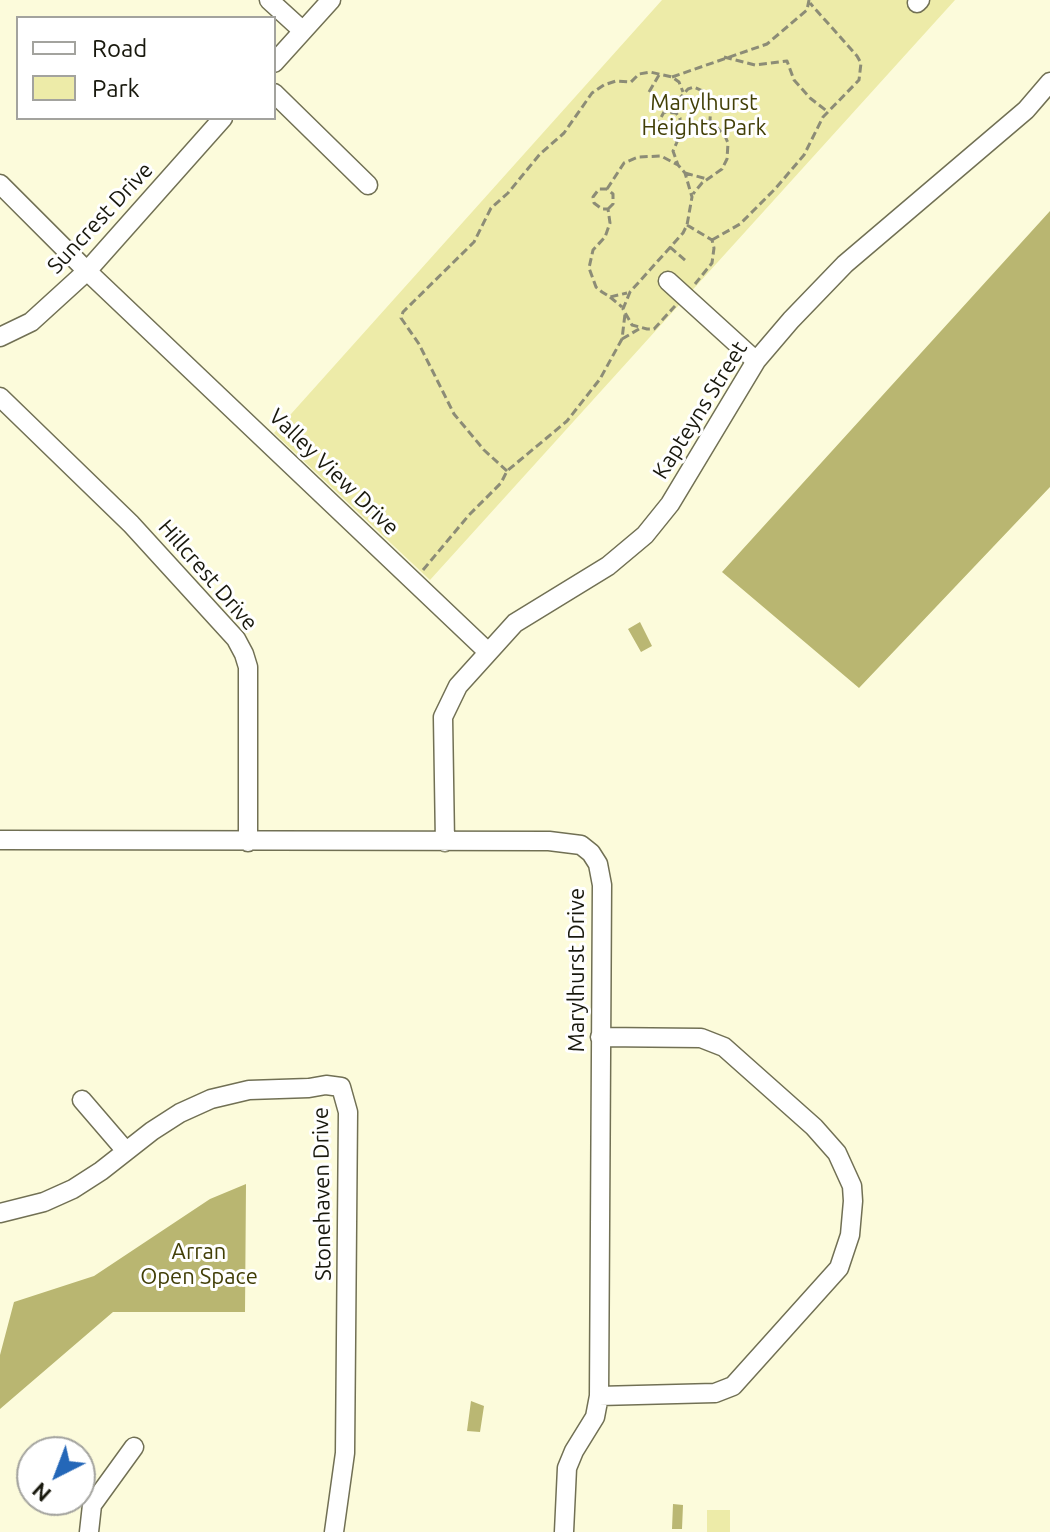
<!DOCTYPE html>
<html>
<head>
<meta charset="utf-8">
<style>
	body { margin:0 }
	#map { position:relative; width:1050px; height:1532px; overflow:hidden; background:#fcfbdb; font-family:Ubuntu,sans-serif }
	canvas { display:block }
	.legend { position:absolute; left:16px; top:16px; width:260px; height:104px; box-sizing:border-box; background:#fff; border:2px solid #a3a39e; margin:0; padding:10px 14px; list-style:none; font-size:24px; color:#18180d }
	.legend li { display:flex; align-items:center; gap:16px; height:40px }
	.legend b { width:40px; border:2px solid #a3a39e }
	.north { position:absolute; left:16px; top:1436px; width:80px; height:80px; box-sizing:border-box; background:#fff; border:2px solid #a3a39e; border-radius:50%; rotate:222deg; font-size:22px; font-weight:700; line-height:32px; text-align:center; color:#18180d }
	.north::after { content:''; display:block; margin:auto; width:28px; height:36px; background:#2467b8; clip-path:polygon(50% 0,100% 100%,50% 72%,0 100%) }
</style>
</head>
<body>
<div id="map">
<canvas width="1050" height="1532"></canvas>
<ul class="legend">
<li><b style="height:10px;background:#fff"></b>Road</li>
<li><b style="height:22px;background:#edeba8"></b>Park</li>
</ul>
<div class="north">N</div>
</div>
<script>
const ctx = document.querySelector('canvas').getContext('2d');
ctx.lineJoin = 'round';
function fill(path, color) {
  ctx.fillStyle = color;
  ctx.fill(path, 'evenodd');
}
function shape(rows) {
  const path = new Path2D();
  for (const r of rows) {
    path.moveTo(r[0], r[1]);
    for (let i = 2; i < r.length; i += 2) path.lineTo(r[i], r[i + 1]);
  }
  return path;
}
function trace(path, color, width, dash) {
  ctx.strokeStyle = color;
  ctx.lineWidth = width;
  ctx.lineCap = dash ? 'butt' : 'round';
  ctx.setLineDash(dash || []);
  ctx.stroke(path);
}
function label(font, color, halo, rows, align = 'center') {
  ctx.font = font + ' Ubuntu,sans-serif';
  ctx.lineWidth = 6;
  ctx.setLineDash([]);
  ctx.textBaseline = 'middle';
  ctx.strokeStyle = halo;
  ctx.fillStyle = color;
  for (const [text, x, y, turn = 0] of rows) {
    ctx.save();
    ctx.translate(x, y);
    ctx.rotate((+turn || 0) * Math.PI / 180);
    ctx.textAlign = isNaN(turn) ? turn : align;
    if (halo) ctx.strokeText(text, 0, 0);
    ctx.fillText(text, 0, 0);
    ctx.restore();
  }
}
const green = shape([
	[662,0,955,0,430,580,274,433],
	[707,1510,730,1510,730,1532,707,1532]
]);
const forest = shape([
	[1050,211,1050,487,859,688,722,572],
	[246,1184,245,1312,113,1312,0,1409,0,1355,14,1302,94,1276,210,1199]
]);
const water = shape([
	[640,622,652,646,641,652,628,629],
	[471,1401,484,1406,480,1432,467,1431],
	[673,1504,683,1505,682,1529,672,1529]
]);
const path = shape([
	[724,57,755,65,787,61,794,80,810,98,828,112],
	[672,77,767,44,807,10,809,0],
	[649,92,659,75],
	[676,113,679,99,688,89,694,87,705,92,711,104,710,120,725,136,728,143,727,159,722,169,702,183,693,194],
	[673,132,661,127,659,121,664,112,676,113,680,118,680,125,673,132,677,142,673,151,678,165],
	[685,173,707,179],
	[607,189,624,163,638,157,661,156,678,165,685,173,692,197,687,225,683,233,630,292,623,309,632,325,647,329,654,329,675,306],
	[608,209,613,204,613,194,607,189,599,189,593,197,594,203,602,209,608,209,610,223,605,237,593,250,589,268,596,287,602,292,610,297,627,293],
	[687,225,712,240,714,248,712,263,695,284],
	[712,240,740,224,775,189,804,155,823,117,859,80,861,63,857,56,810,3],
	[670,247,687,262],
	[610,297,622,307],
	[622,339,639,329],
	[507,471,484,450,454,414,419,344,401,318,403,312,474,242,491,208,508,193,540,154,564,133,592,93,604,85,616,81,631,82,639,74,650,72,672,77,679,82,683,92],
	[423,570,469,515,501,483,507,471,567,421,600,379,622,339,625,314]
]);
const minor = shape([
	[269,0,303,31],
	[917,3,920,0],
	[274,63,331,0],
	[274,93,368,185],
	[0,184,87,271,488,652],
	[668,281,756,361],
	[0,337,31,322,87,271,223,118],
	[0,397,131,524,236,639,244,654,248,667,248,842],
	[0,840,549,841,581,845,591,853,598,864,602,885,599,1396,595,1417,574,1451,567,1468,564,1532],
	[445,842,443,717,458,686,515,623,608,566,645,535,670,504,756,361,791,320,845,264,1026,110,1050,82],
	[82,1100,125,1150],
	[0,1213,44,1202,73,1189,101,1171,152,1131,180,1113,211,1099,249,1090,309,1088,326,1085,341,1087,348,1112,345,1453,334,1532],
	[599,1396,715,1393,733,1386,839,1268,850,1235,853,1201,852,1186,837,1153,814,1127,724,1047,701,1038,600,1037],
	[89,1532,92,1505,134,1447]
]);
const parkNames = [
	["Marylhurst",704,103],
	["Heights Park",704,128],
	["Arran",199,1252],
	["Open Space",199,1277]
];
const streetNames = [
	["Suncrest Drive",100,218,-47],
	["Kapteyns Street",700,410,-58],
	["Valley View Drive",334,472,44],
	["Hillcrest Drive",208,575,49],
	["Marylhurst Drive",577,970,-90],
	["Stonehaven Drive",322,1194,-91]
];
fill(green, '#edeba8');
fill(forest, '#b9b671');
fill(water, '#bab773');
trace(minor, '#717054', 21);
trace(path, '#8c8c76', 3, [8, 4]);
trace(minor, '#fff', 18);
label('22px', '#423f07', '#fff', parkNames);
label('22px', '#18180d', '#fff', streetNames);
</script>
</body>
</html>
